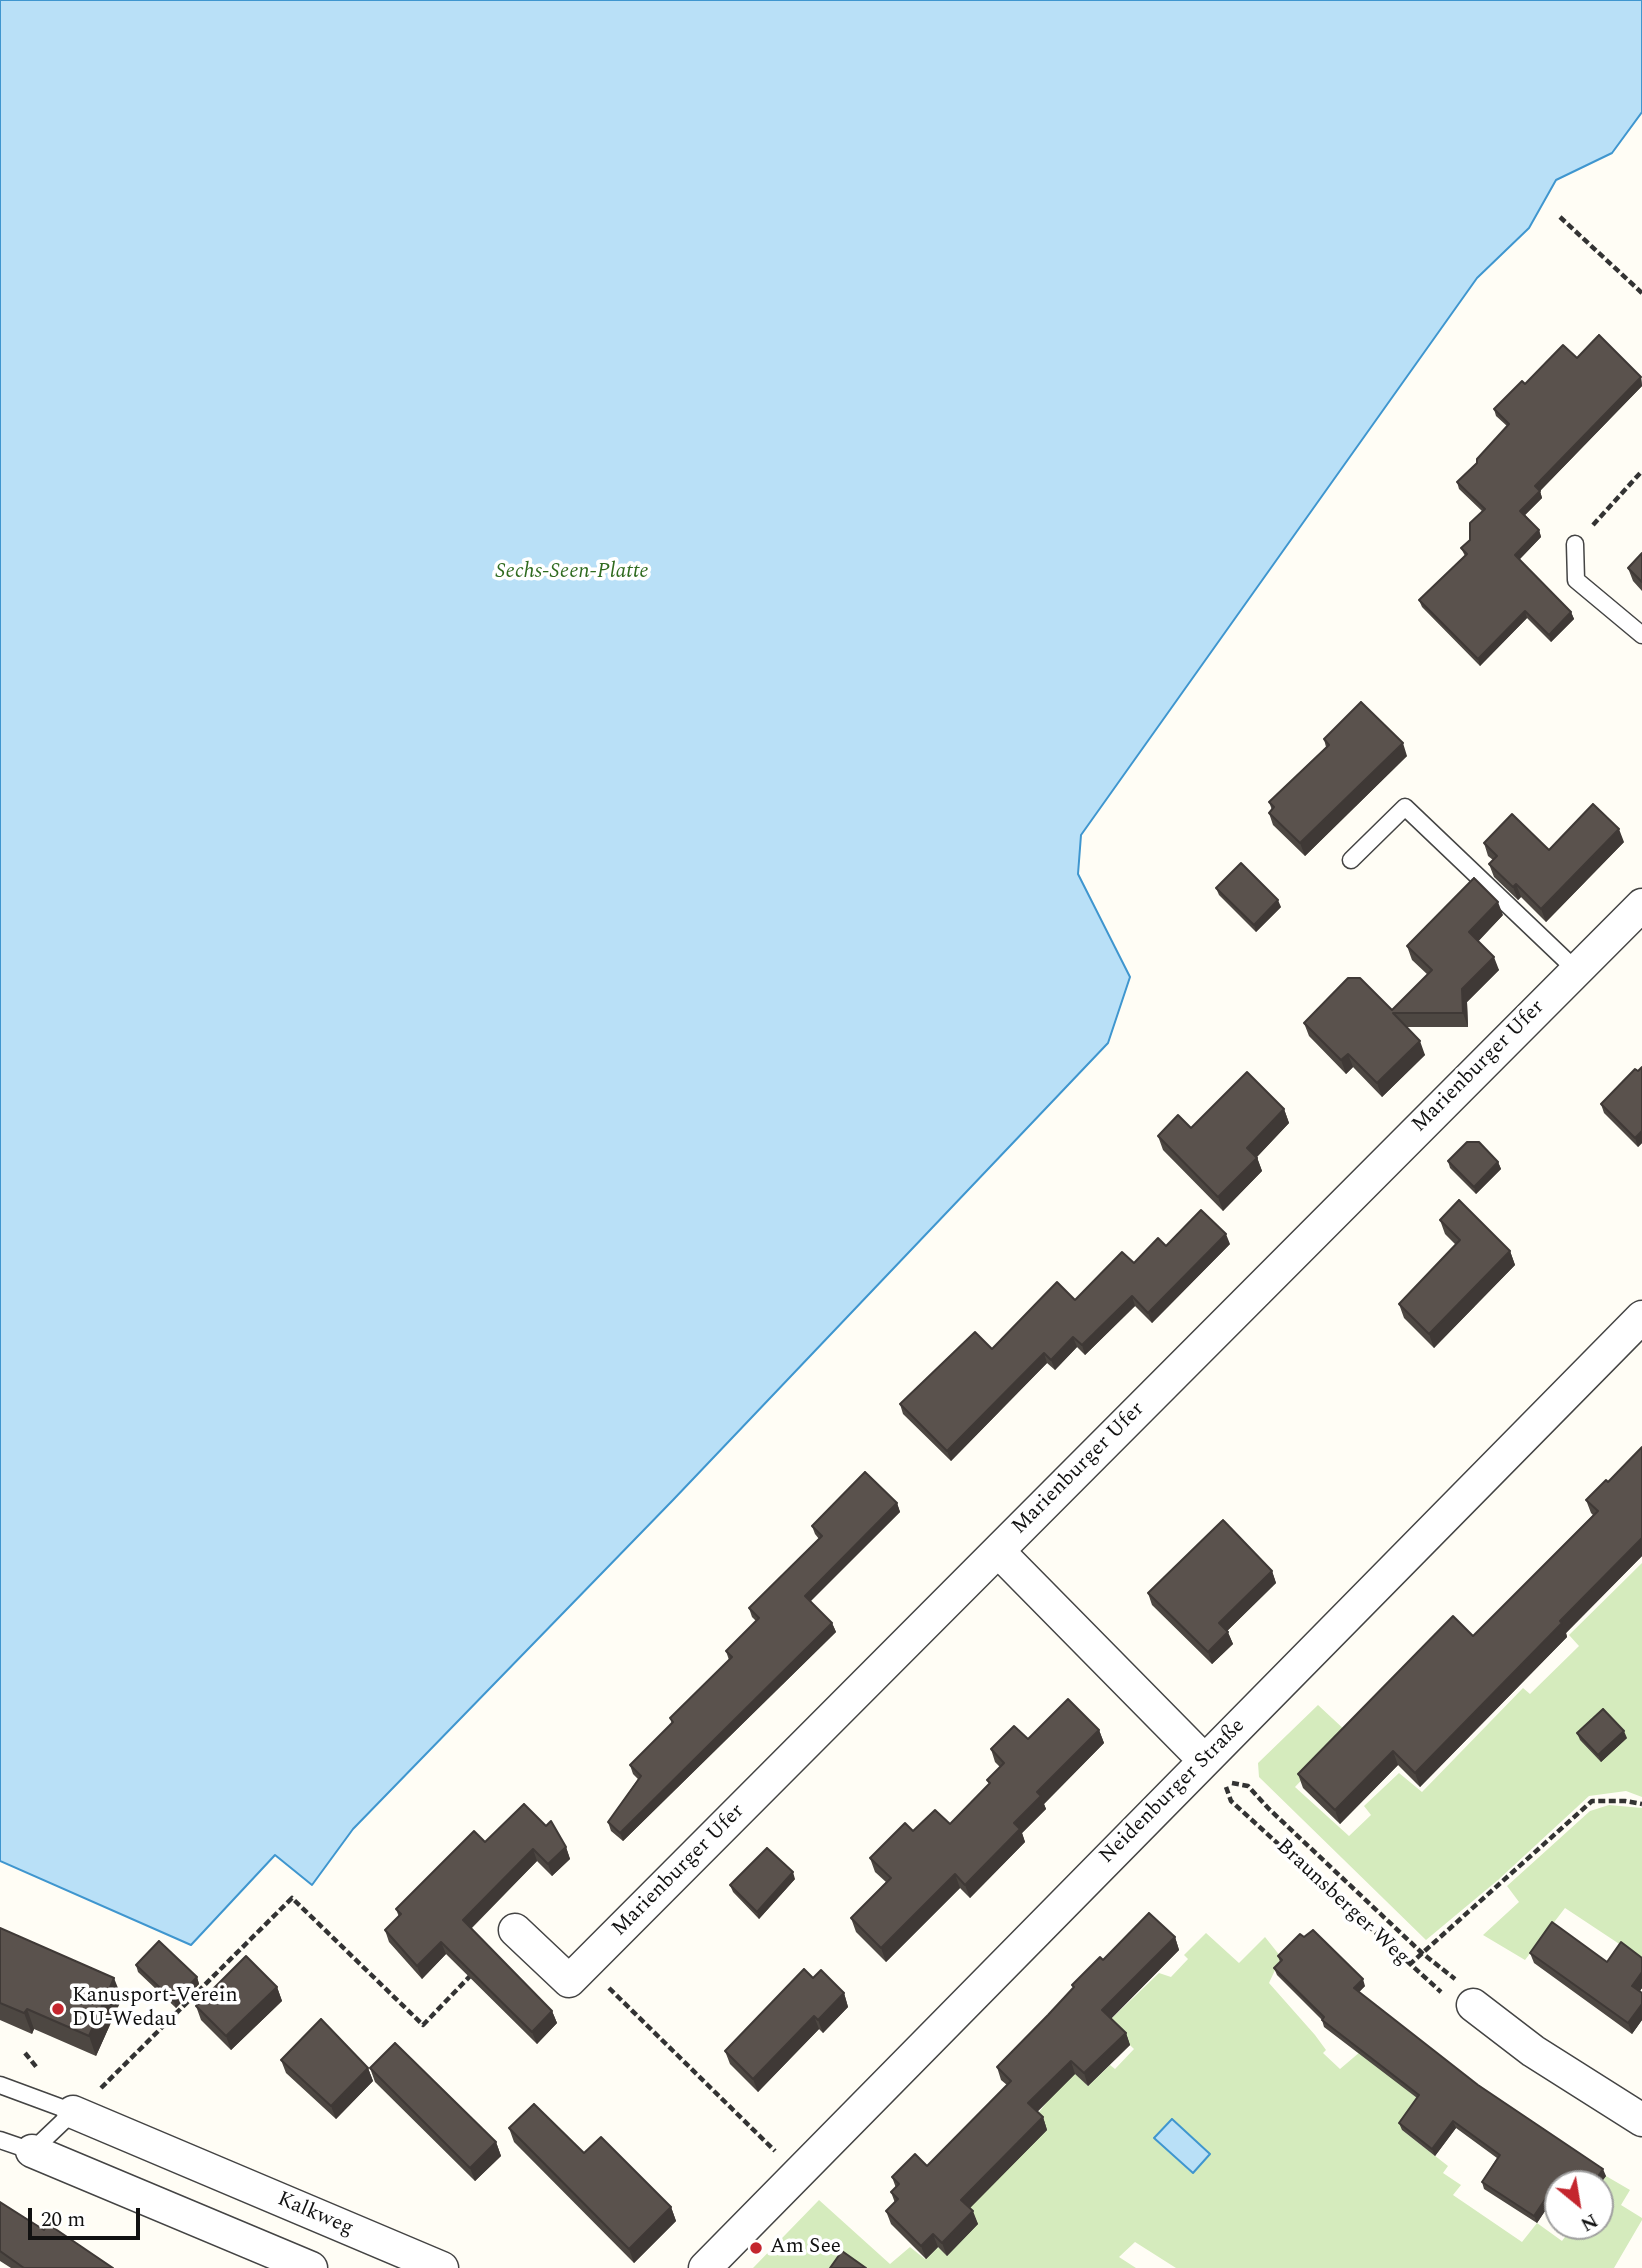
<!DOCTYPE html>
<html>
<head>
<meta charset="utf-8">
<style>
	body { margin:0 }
	#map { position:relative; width:1642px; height:2268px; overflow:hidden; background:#fffdf5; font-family:Spectral,serif }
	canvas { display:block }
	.north { position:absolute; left:1544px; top:2170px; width:70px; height:70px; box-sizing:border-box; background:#fff; border:2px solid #a0a0a0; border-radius:50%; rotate:150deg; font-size:19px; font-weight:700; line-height:28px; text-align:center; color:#111 }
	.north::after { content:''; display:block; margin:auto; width:24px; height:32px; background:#c4262e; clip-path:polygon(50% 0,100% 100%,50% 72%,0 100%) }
	.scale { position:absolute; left:28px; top:2208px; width:112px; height:32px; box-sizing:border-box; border:4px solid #111; border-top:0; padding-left:9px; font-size:21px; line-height:24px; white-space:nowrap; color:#111; -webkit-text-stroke:5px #fff; paint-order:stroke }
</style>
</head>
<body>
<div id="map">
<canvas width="1642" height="2268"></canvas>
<div class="north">N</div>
<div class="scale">20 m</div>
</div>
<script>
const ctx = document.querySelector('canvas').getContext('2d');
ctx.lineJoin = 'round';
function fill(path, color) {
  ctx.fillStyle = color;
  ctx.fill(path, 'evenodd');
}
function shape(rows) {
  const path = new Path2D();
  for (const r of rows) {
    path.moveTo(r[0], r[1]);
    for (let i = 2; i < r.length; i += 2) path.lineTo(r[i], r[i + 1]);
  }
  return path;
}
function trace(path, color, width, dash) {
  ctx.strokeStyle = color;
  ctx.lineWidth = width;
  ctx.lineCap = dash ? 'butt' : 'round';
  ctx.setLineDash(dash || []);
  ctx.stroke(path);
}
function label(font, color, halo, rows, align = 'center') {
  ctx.font = font + ' Spectral,serif';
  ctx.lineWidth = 7;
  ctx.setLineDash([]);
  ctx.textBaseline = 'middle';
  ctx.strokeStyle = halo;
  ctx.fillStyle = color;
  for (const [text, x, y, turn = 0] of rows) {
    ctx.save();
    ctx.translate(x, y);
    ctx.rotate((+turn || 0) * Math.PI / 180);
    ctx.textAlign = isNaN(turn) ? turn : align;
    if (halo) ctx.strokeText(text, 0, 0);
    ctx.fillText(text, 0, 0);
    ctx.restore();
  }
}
const green = shape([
	[1642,1563,1642,1797,1626,1791,1589,1796,1498,1880,1426,1940,1259,1777,1258,1763,1318,1705,1347,1732,1295,1787,1349,1836,1371,1815,1364,1806,1399,1773,1422,1792,1523,1688,1530,1694,1579,1646,1569,1635],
	[1609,1805,1642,1808,1642,1959,1565,1908,1525,1960,1483,1935,1519,1902,1507,1886,1590,1811],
	[1206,1933,1239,1963,1265,1937,1281,1957,1269,1983,1315,2035,1326,2050,1323,2053,1340,2069,1360,2052,1422,2102,1402,2130,1448,2166,1443,2173,1461,2185,1453,2195,1522,2242,1537,2223,1562,2241,1573,2226,1600,2226,1600,2184,1606,2176,1630,2190,1621,2205,1642,2218,1642,2220,1614,2268,1176,2268,1135,2242,1119,2257,1136,2268,753,2268,819,2200,890,2264,910,2247,925,2259,938,2247,947,2255,963,2209,1072,2070,1088,2086,1110,2065,1115,2069,1134,2049,1107,2023,1159,1973,1171,1977,1188,1959,1184,1955]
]);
const water = shape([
	[0,0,1642,0,1642,112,1612,153,1556,180,1529,228,1477,278,1081,835,1078,874,1130,977,1108,1043,673,1500,353,1829,312,1885,275,1855,191,1945,0,1861,0,0],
	[1172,2119,1210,2154,1193,2173,1154,2138,1172,2119]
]);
const path = shape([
	[1560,217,1642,293],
	[1593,525,1642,471],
	[1232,1783,1248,1786,1269,1809,1422,1953,1455,1979],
	[1226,1787,1231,1801,1441,1992],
	[1409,1965,1592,1801,1625,1801,1642,1804],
	[609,1988,775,2151],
	[25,2053,38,2069],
	[101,2088,292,1898,423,2025,473,1973]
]);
const service = shape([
	[1575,544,1576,580,1642,635],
	[1351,860,1405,807,1576,970],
	[0,2085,73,2112,32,2151,0,2140]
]);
const minor = shape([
	[998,1551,1204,1760],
	[515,1930,569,1981,1642,905],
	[1473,2005,1533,2051,1642,2120],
	[73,2112,442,2268],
	[32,2151,311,2268],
	[705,2268,1642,1317]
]);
const wall = shape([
	[1577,358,1641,377,1642,386,1540,491,1542,498,1525,515,1539,530,1541,537,1519,560,1571,612,1574,619,1551,642,1527,618,1480,666,1422,607,1419,600,1465,556,1461,548,1470,540,1483,512,1459,489,1457,482,1477,463,1507,426,1496,416,1494,409,1525,384],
	[1642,553,1642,591,1633,581,1628,568],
	[1324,739,1407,756,1305,856,1273,825,1269,813,1272,810,1269,802,1326,747],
	[1624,842,1546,922,1521,897,1518,900,1494,877,1489,864,1493,860,1488,856,1484,843,1549,850],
	[1216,888,1281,907,1256,932,1219,895],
	[1503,915,1478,941,1499,970,1467,1002,1468,1027,1406,1027,1425,1055,1382,1097,1353,1067,1346,1074,1309,1036,1304,1023,1392,1010,1428,975,1412,960,1407,946],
	[1642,1067,1642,1143,1638,1147,1604,1113,1601,1104],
	[1284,1109,1289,1123,1257,1157,1262,1171,1223,1211,1163,1150,1158,1136],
	[1448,1161,1498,1162,1501,1169,1476,1194,1450,1168],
	[1440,1220,1510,1251,1515,1265,1434,1348,1404,1318,1399,1304,1456,1245,1445,1234],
	[1230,1244,1152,1323,1135,1306,1085,1355,1077,1347,1055,1370,1047,1363,951,1461,903,1414,900,1404,1075,1300,1134,1263,1166,1246],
	[1642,1447,1642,1556,1566,1633,1567,1637,1420,1787,1398,1765,1340,1824,1303,1788,1298,1774,1473,1636,1593,1515,1591,1513,1586,1500,1608,1482],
	[897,1503,900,1512,810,1601,832,1623,836,1632,623,1841,611,1831,608,1822,638,1779,633,1774,630,1765,672,1724,670,1718,729,1660,726,1651,756,1621,752,1617,749,1608,819,1539,815,1534,812,1526],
	[1272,1571,1276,1583,1227,1631,1233,1644,1212,1664,1152,1605,1148,1593],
	[1099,1730,1104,1743,1044,1804,1046,1809,1022,1833,1025,1842,970,1898,960,1888,886,1962,856,1932,851,1918,886,1882,875,1872,870,1858,913,1831,950,1824,989,1784,987,1780,1000,1767,995,1762,991,1749,1028,1739],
	[1577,1733,1627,1738,1601,1762,1580,1740],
	[485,1842,566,1847,570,1859,552,1876,537,1861,471,1929,552,2011,557,2023,537,2044,446,1954,422,1979,389,1942,385,1930,399,1917,396,1909],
	[795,1879,759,1919,733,1892,730,1885],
	[0,1928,122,1998,96,2056,34,2029,32,2034,0,2020],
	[1175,1937,1179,1950,1111,2018,1126,2033,1130,2045,1088,2086,1075,2074,1037,2112,1043,2117,1047,2130,970,2208,978,2224,947,2256,938,2247,926,2259,891,2224,886,2211,895,2203,891,2192,896,2188,892,2177,927,2166,1007,2085,1001,2080,997,2067,1048,2015,1073,1988,1072,1985,1103,1960],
	[1530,1953,1607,1962,1642,1958,1642,1988,1640,1991,1642,1993,1642,2020,1632,2034,1534,1963],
	[1278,1956,1365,1986,1359,1992,1478,2085,1606,2176,1600,2184,1558,2184,1558,2198,1555,2196,1537,2223,1484,2189,1482,2182,1497,2158,1456,2128,1435,2156,1402,2130,1399,2123,1417,2098,1324,2027,1322,2020,1277,1975,1274,1968,1280,1962],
	[136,1965,197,1977,199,1984,176,2008,138,1972],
	[813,1978,844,1993,848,2007,823,2033,819,2029,758,2092,730,2064,725,2051],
	[277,1987,282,2001,231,2050,201,2020,196,2006],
	[281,2060,368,2068,373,2081,336,2119,286,2073],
	[370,2068,496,2142,501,2156,475,2181,375,2082],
	[509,2128,584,2153,671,2207,676,2221,634,2263,514,2142],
	[0,2202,44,2230,113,2268,11,2268,0,2261]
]);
const shadedWall = shape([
	[1641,377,1642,386,1540,491,1542,498,1522,518,1520,511,1535,486],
	[1539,530,1541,537,1517,562,1515,555],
	[1525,611,1527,618,1480,666,1478,659],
	[1571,612,1574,619,1551,642,1549,635],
	[1403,743,1407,756,1305,856,1300,843],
	[1619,829,1624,842,1546,922,1541,909],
	[1516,884,1521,897,1518,900,1513,887],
	[1278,900,1281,907,1256,932,1254,925],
	[1498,902,1503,915,1474,946,1469,932],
	[1494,957,1499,970,1467,1002,1468,1027,1463,1013,1462,989],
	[1420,1041,1425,1055,1382,1097,1377,1083],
	[1348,1054,1353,1067,1346,1074,1341,1060],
	[1284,1109,1289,1123,1253,1161,1257,1158,1262,1171,1223,1211,1218,1197,1247,1148],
	[1642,1131,1642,1143,1638,1147,1635,1138],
	[1498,1162,1501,1169,1476,1194,1474,1187],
	[1226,1234,1230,1244,1152,1323,1148,1313],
	[1510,1251,1515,1265,1434,1348,1429,1334],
	[1132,1296,1135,1306,1085,1355,1082,1345],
	[1073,1337,1077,1347,1055,1370,1051,1360],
	[1044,1353,1047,1363,951,1461,947,1451],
	[897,1503,900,1512,808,1604,805,1596],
	[1642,1538,1642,1556,1566,1633,1567,1637,1420,1787,1415,1773,1560,1621],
	[1272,1571,1276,1583,1223,1635,1219,1623],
	[832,1623,836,1632,623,1841,620,1833],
	[1228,1632,1233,1644,1212,1664,1208,1652],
	[1099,1730,1104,1743,1044,1804,1046,1809,1022,1833,1025,1842,970,1898,965,1885,1037,1792],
	[1624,1731,1627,1738,1601,1762,1598,1755],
	[1393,1751,1398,1765,1340,1824,1335,1810],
	[566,1847,570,1859,552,1876,548,1864],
	[533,1849,537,1861,467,1932,463,1920],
	[793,1872,795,1879,759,1919,757,1912],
	[955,1874,960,1888,886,1962,881,1948],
	[1175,1937,1179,1950,1107,2023,1102,2010],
	[441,1942,446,1954,422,1979,417,1966],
	[1642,1972,1642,1988,1636,1996,1632,1986],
	[197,1977,199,1984,176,2008,174,2001],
	[114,1978,122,1998,96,2056,89,2036],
	[1363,1979,1365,1986,1356,1995,1354,1988],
	[277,1987,282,2001,231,2050,226,2036],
	[844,1993,848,2007,823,2033,818,2020],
	[1642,2004,1642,2020,1632,2034,1628,2023],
	[27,2009,34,2029,32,2034,24,2013],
	[552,2011,557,2023,537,2044,532,2032],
	[814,2016,819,2029,758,2092,753,2079],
	[1126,2033,1130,2045,1088,2086,1084,2073],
	[1071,2061,1075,2074,1033,2116,1028,2103],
	[368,2068,373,2081,336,2119,331,2106],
	[1043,2117,1047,2130,966,2212,961,2200],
	[1453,2121,1456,2128,1435,2156,1432,2149],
	[496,2142,501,2156,475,2181,470,2168],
	[1603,2169,1606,2176,1600,2184,1593,2184],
	[1552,2189,1555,2196,1537,2223,1534,2216],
	[671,2207,676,2221,634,2263,629,2249],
	[973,2211,978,2224,947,2256,942,2243],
	[933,2234,938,2247,926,2259,921,2246]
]);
const building = shape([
	[1599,335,1641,377,1535,486,1540,491,1520,511,1539,530,1515,555,1571,612,1549,635,1525,611,1478,659,1419,600,1467,554,1461,548,1470,540,1470,523,1485,509,1457,482,1477,463,1477,459,1509,424,1494,409,1522,381,1525,384,1563,345,1577,358,1599,335],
	[1642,553,1642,582,1628,568,1642,553],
	[1361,702,1403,743,1300,843,1269,813,1274,807,1269,802,1329,745,1324,739,1361,702],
	[1593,804,1619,829,1541,909,1516,884,1513,887,1489,864,1497,856,1484,843,1512,814,1549,850,1593,804],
	[1241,863,1278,900,1254,925,1216,888,1241,863],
	[1474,878,1498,902,1469,932,1494,957,1462,989,1463,1013,1393,1013,1420,1041,1377,1083,1348,1054,1341,1060,1304,1023,1348,978,1360,978,1392,1010,1432,970,1407,946,1474,878],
	[1642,1067,1642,1131,1635,1138,1601,1104,1635,1069,1638,1071,1642,1067],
	[1247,1072,1284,1109,1247,1148,1257,1158,1218,1197,1158,1136,1178,1115,1191,1128,1247,1072],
	[1467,1142,1479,1142,1498,1162,1474,1187,1448,1161,1467,1142],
	[1459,1200,1510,1251,1429,1334,1399,1304,1460,1240,1440,1220,1459,1200],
	[1201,1210,1226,1234,1148,1313,1132,1296,1082,1345,1073,1337,1051,1360,1044,1353,947,1451,900,1404,975,1332,992,1349,1057,1282,1075,1300,1122,1252,1134,1263,1158,1238,1166,1246,1201,1210],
	[1642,1447,1642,1538,1560,1621,1562,1623,1415,1773,1393,1751,1335,1810,1298,1774,1453,1616,1473,1636,1598,1511,1586,1500,1606,1480,1608,1482,1642,1447],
	[865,1472,897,1503,805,1596,832,1623,620,1833,608,1822,641,1776,630,1765,673,1722,670,1718,732,1657,726,1651,759,1618,749,1608,822,1536,812,1526,865,1472],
	[1223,1520,1272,1571,1219,1623,1228,1632,1208,1652,1148,1593,1223,1520],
	[1068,1699,1099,1730,1037,1792,1041,1796,1014,1823,1020,1829,965,1885,955,1874,881,1948,851,1918,891,1878,870,1858,905,1823,913,1831,935,1810,950,1824,990,1783,987,1780,1004,1763,991,1749,1014,1726,1028,1739,1068,1699],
	[1603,1709,1624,1731,1598,1755,1577,1733,1603,1709],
	[524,1804,546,1826,551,1821,566,1847,548,1864,533,1849,463,1920,552,2011,532,2032,441,1942,417,1966,385,1930,401,1914,396,1909,474,1831,485,1842,524,1804],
	[767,1848,793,1872,757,1912,730,1885,767,1848],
	[1149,1913,1175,1937,1102,2010,1126,2033,1084,2073,1071,2061,1028,2103,1043,2117,961,2200,973,2211,942,2243,933,2234,921,2246,886,2211,898,2199,891,2192,899,2184,892,2177,915,2154,927,2166,1011,2081,997,2067,1048,2015,1074,1987,1072,1985,1100,1957,1103,1960,1149,1913],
	[1552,1922,1607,1962,1621,1942,1642,1958,1642,1972,1632,1986,1642,1993,1642,2004,1628,2023,1530,1953,1552,1922],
	[0,1928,114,1978,89,2036,27,2009,24,2013,0,2003,0,1928],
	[1313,1930,1363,1979,1354,1988,1478,2085,1603,2169,1593,2184,1558,2184,1558,2193,1552,2189,1534,2216,1482,2182,1500,2155,1453,2121,1432,2149,1399,2123,1419,2095,1322,2020,1324,2017,1274,1968,1282,1960,1278,1956,1300,1934,1304,1937,1313,1930],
	[159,1941,197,1977,174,2001,136,1965,159,1941],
	[246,1956,277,1987,226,2036,196,2006,246,1956],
	[804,1969,813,1978,821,1970,844,1993,818,2020,814,2016,753,2079,725,2051,804,1969],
	[321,2019,368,2068,331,2106,281,2060,321,2019],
	[395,2043,496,2142,470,2168,370,2068,395,2043],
	[534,2104,584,2153,601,2137,671,2207,629,2249,509,2128,534,2104],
	[0,2202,44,2230,48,2224,113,2268,24,2268,0,2251,0,2202],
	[842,2251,866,2268,830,2268,842,2251]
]);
const markers = [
	[58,2009,7,"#c4262e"],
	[756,2248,7,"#c4262e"]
];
const parkNames = [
	["Sechs-Seen-Platte",572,573]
];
const streetNames = [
	["Marienburger Ufer",1479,1067,-45],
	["Marienburger Ufer",1079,1469,-45],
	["Neidenburger Straße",1173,1792,-45],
	["Marienburger Ufer",679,1871,-45],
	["Braunsberger Weg",1342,1903,43],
	["Kalkweg",315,2215,23]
];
const poiNames = [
	["Kanusport-Verein",72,1997],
	["DU-Wedau",72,2021],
	["Am See",770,2248]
];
fill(green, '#d5ebbd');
fill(water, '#b9e0f7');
trace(water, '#3f96cf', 2);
trace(service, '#444', 19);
trace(minor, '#444', 35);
trace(path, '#333', 4.5, [7, 3.5]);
trace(service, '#fff', 16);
trace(minor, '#fff', 32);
fill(wall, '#4d4742');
fill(shadedWall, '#3f3936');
fill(building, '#5a524d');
trace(building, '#3f3936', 2);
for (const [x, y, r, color] of markers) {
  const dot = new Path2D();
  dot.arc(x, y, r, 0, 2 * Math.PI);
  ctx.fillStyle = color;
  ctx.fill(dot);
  trace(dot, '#fff', 2.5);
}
label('italic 21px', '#2f6b1f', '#fff', parkNames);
label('21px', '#111', '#fff', streetNames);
label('21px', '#111', '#fff', poiNames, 'left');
</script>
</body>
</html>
